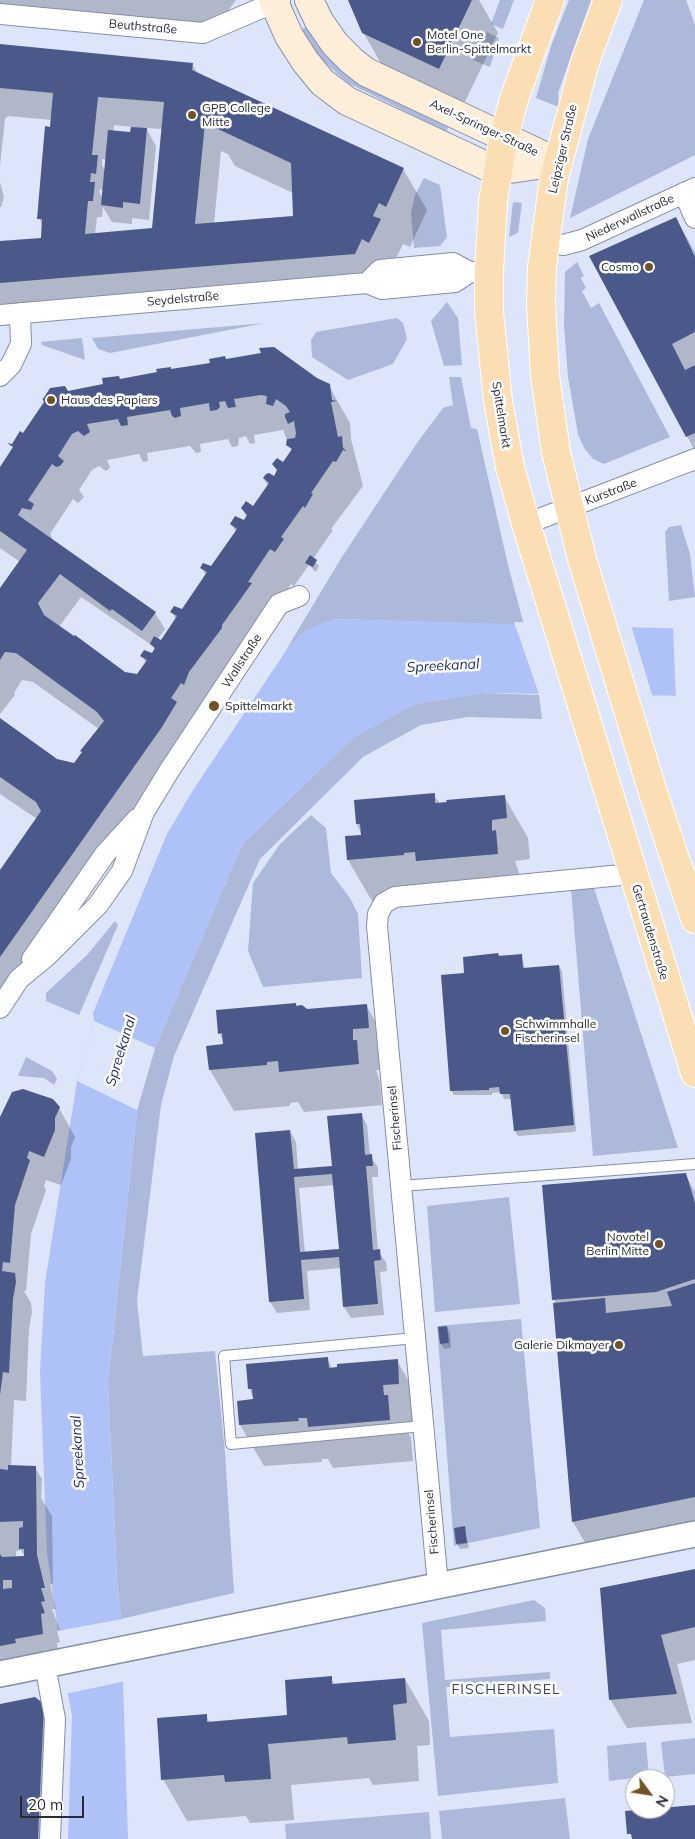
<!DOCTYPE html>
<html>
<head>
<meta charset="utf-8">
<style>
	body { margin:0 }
	#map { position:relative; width:695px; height:1839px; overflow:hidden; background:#dde5fb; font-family:Mulish,sans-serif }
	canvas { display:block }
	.north { position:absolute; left:625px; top:1769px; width:50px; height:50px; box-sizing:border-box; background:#fff; border:1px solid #a9aaaf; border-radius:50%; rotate:121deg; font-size:14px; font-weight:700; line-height:20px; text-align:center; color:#282b36 }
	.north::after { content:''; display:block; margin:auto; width:18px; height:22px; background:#6f5326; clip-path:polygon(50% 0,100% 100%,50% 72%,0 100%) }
	.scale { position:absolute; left:20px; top:1796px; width:64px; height:22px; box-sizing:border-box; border:2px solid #282b36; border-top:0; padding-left:6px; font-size:15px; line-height:18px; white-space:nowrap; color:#282b36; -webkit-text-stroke:4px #fff; paint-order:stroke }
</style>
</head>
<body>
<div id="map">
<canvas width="695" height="1839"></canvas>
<div class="north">N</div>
<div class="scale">20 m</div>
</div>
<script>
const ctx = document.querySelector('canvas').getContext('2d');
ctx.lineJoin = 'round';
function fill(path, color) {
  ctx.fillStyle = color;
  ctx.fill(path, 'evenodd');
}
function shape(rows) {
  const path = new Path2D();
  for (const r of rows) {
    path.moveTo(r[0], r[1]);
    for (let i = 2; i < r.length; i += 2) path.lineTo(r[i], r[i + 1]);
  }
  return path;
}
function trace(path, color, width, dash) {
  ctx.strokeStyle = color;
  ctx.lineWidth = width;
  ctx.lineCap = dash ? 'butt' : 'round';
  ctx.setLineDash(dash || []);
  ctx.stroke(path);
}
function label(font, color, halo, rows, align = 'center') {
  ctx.font = font + ' Mulish,sans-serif';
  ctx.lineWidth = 5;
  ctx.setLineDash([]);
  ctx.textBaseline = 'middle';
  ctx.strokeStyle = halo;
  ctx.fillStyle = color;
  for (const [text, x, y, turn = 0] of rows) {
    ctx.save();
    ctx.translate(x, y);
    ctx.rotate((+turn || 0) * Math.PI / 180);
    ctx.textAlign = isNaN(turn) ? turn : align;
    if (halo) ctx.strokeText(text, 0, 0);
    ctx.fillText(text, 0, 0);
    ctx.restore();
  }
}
const green = shape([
	[500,0,514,0,503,29,491,24],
	[569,0,591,0,558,93,559,107,536,98,551,46],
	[644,0,686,0,695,25,695,155,570,218,588,139],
	[308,26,449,122,447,132,348,83,320,58,300,30],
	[487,32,499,38,490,67,473,60],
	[424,178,440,185,447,237,440,246,414,248,411,213,415,195],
	[513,202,522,203,518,233,509,237],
	[577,262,584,276,581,278,586,288,582,291,591,308,599,303,670,437,604,464,593,459,584,448,578,434,568,377,564,325,565,272],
	[447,302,458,318,462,365,444,366,431,321],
	[397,318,403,323,407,339,393,364,348,380,312,357,311,340,316,332],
	[265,323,110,353,98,349,92,338],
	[82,338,85,360,42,345,41,342],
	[449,377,461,377,471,428,477,429,508,565,524,625,334,619,304,632,286,650,340,560,417,443,443,408,453,405],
	[681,525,690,554,695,597,669,601,665,532,669,527],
	[481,693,539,695,542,719,468,717,421,725,363,757,260,859,174,1056,161,1105,137,1301,143,1356,215,1351,225,1453,234,1593,121,1619,117,1580,108,1383,137,1110,155,1048,242,844,351,740,370,728,414,704],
	[311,815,326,828,331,873,350,898,358,914,362,978,263,987,248,951,253,883,280,844],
	[594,888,678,1148,593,1156,571,889],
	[115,921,118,925,115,932,79,1015,46,1001,46,993,87,955],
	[26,1057,52,1071,57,1079,54,1085,44,1078,18,1076],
	[509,1197,520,1304,435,1312,427,1206],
	[521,1319,540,1528,454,1546,437,1326],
	[534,1600,545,1608,546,1621,441,1630,445,1680,550,1672,550,1679,446,1687,450,1737,554,1729,558,1783,438,1796,422,1623],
	[695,1738,695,1774,665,1777,661,1742],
	[646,1742,649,1776,609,1781,607,1746],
	[565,1798,570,1839,442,1839,439,1811],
	[429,1812,431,1839,286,1839,285,1824]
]);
const water = shape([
	[334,619,695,629,695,696,481,693,414,704,351,740,242,844,155,1048,137,1110,108,1383,117,1580,121,1619,128,1839,68,1839,72,1715,65,1680,47,1553,40,1371,45,1283,77,1081,94,1021,93,1013,167,834,193,790,291,643,304,632,322,623]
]);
const pier = shape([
	[514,622,631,625,653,698,540,697],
	[673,626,695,626,695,698,676,699],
	[94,1021,155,1048,137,1110,77,1081],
	[123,1619,126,1681,65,1694,57,1631]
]);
const shadow = shape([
	[0,0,236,0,213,31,0,11],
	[349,0,479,0,498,33,462,108,386,72,363,32],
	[0,45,192,64,198,74,403,169,427,210,410,247,403,244,379,293,377,289,0,314,0,242,42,239,43,226,39,218,52,120,8,116,5,119,0,166],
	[114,125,132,127,131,133,113,132],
	[146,128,162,129,153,229,95,234,97,217,102,217,103,207,112,222,132,224,132,218,149,220,156,146],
	[221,151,228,154,235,166,293,193,295,217,214,224],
	[102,159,107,160,106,172,102,165],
	[100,189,104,190,103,198,99,192],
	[0,182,4,197,1,207,0,207],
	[676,219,695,252,695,451,591,256],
	[226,361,329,386,350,423,351,439,363,486,331,529,333,530,313,559,319,566,316,572,309,565,294,586,291,584,269,617,271,620,0,1001,0,872,37,819,0,794,0,719,57,761,75,765,99,729,33,682,22,680,14,693,15,695,0,714,0,590,20,562,0,548,0,470,23,435,67,392],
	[283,430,292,452,274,478,264,479,268,486,253,508,242,508,247,517,244,521,231,524,236,532,212,567,202,568,206,576,182,610,172,612,176,620,161,642,157,640,165,629,155,613,54,542,50,534,73,499,78,503,84,497,79,490,92,470,99,466,106,471,110,468,107,460,139,454,143,462,148,461,147,453,190,446,196,453,201,452,200,444,228,439,232,447,238,446,239,438,246,436,250,444,255,443,254,435],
	[81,597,153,646,155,650,152,655,142,656,146,663,138,675,124,673,59,627],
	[434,795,440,804,504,796,528,838,530,859,515,861,519,873,521,896,441,902,427,896,372,901,348,860,362,836,357,824],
	[521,955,525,969,559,966,562,971,576,1131,572,1132,518,1136,515,1131,512,1099,504,1099,501,1092,492,1093,492,1095,454,1095,451,1090,465,974,471,956],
	[295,1004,307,1010,366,1005,390,1047,392,1069,376,1070,380,1082,382,1105,304,1112,298,1102,290,1103,290,1106,234,1111,210,1070,224,1045,220,1033],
	[59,1108,75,1137,71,1147,71,1159,61,1185,46,1180,44,1186,46,1190,31,1234,26,1291,24,1291,31,1303,32,1312,29,1329,26,1401,14,1400,11,1466,35,1467,42,1479,41,1498,52,1516,53,1584,50,1584,56,1609,52,1609,60,1630,57,1631,60,1642,57,1643,59,1663,0,1673,0,1121],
	[21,1550,25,1557,16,1558,16,1551],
	[361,1114,367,1125,370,1156,378,1167,378,1177,372,1177,378,1251,386,1262,387,1271,380,1272,384,1315,351,1318,344,1307,341,1268,307,1271,310,1310,277,1313,270,1302,290,1131,296,1142,298,1170,333,1167],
	[335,1185,340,1250,305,1253,299,1188],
	[685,1174,695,1192,695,1530,590,1551,573,1522,554,1305,556,1304,554,1300,543,1186],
	[447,1327,450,1333,451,1348,444,1349,441,1344],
	[327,1359,332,1368,397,1361,421,1402,422,1425,407,1430,411,1438,413,1461,333,1468,328,1459,322,1459,322,1462,264,1466,240,1425,238,1402,254,1401,250,1389],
	[464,1528,469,1548,460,1549,457,1544,455,1529],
	[695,1570,695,1660,677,1664,692,1723,627,1728,610,1699],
	[331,1678,335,1685,405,1679,429,1721,430,1745,417,1746,419,1781,373,1785,369,1778,291,1785,294,1820,250,1823,246,1816,187,1821,163,1779,206,1715,210,1723,289,1716],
	[35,1698,60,1734,55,1839,0,1839,0,1705]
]);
const building = shape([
	[348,0,472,0,439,69,362,33],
	[0,44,193,63,192,70,404,168,386,207,379,203,373,216,381,219,369,243,362,239,355,254,0,283,0,241,41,238,42,219,37,219,45,126,50,127,53,93,0,88],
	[98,97,164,102,152,228,85,234,88,201,93,201,95,182,90,182,91,173,96,174,98,155,92,155],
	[205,123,291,163,293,216,195,224],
	[131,127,147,128,140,204,123,202,123,208,101,205,108,130,130,132],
	[676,217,695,257,695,332,672,344,685,370,695,365,695,433,686,437,589,256],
	[274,347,317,378,330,384,332,400,337,401,331,402,338,437,342,436,343,448,347,451,343,450,336,462,333,461,311,493,313,494,305,508,303,506,281,537,284,539,275,552,270,549,248,582,252,583,222,625,222,628,189,672,184,685,181,683,171,698,177,702,162,727,0,957,0,870,41,811,36,802,0,777,0,718,57,759,74,763,82,752,80,751,104,721,97,712,16,653,5,652,0,660,0,588,27,550,0,531,0,467,13,447,7,443,12,444,20,431,23,433,44,402,42,398,43,399,50,388,65,386,68,391,103,384,102,378,119,376,120,379,157,372,156,369,171,367,171,369,210,363,209,359,225,356,226,359,261,353,259,348],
	[261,395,267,396,266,404,273,406,276,399,286,406,290,412,285,414,285,417,288,424,294,421,296,433,295,438,287,439,286,445,292,449,283,462,277,458,272,464,277,470,274,476,269,473,266,474,263,478,269,483,253,506,246,501,241,508,247,515,244,520,235,516,230,524,237,529,211,566,203,563,200,568,207,572,182,609,174,606,170,612,177,616,161,640,154,636,150,644,155,648,152,653,144,650,140,656,147,660,137,674,125,672,75,635,74,636,44,615,38,603,60,574,110,611,112,609,142,631,156,612,18,515,22,508,31,510,34,504,28,500,52,464,56,467,60,466,64,461,58,456,72,434,78,431,84,436,90,432,87,424,118,419,121,426,128,425,127,417,170,410,172,416,175,418,181,416,180,408,209,403,210,411,217,410,220,407,219,402,225,401,228,408,236,407,234,399],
	[310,555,317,560,313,567,305,563],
	[435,793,435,803,447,802,446,800,505,795,507,818,492,820,492,831,496,830,498,854,416,861,415,852,404,853,404,855,347,860,345,836,361,835,360,824,356,824,354,800],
	[498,953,499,956,522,954,523,968,559,965,574,1125,514,1131,510,1094,500,1094,499,1087,489,1088,489,1090,450,1091,441,975,464,973,463,957],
	[296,1003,296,1006,302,1005,307,1009,367,1004,369,1028,353,1029,353,1040,357,1040,359,1064,279,1072,278,1061,267,1062,267,1065,209,1070,206,1046,223,1044,222,1033,218,1034,216,1010],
	[23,1089,53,1099,60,1107,55,1118,55,1130,44,1157,29,1151,27,1158,30,1160,15,1205,10,1263,3,1262,2,1271,15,1273,16,1282,13,1299,9,1373,3,1372,0,1395,0,1117,12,1092],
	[362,1113,365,1155,372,1154,373,1166,366,1166,373,1250,380,1249,381,1260,374,1261,378,1304,343,1307,339,1257,301,1260,304,1299,269,1302,255,1133,290,1130,294,1169,332,1166,327,1116],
	[332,1174,339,1249,300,1252,294,1177],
	[686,1173,695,1203,695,1279,656,1292,552,1300,542,1185],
	[695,1283,695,1497,572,1522,553,1303,605,1298,606,1313,672,1306,667,1292],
	[447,1326,449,1343,440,1344,438,1327],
	[328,1357,329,1368,337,1367,337,1364,398,1359,399,1384,383,1385,384,1395,388,1395,390,1420,308,1427,307,1418,298,1418,299,1421,239,1425,237,1401,253,1399,252,1389,248,1389,246,1364],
	[8,1465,36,1466,37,1555,45,1588,41,1588,45,1601,41,1602,45,1613,41,1614,43,1634,15,1639,16,1643,0,1646,0,1554,2,1557,24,1556,24,1549,19,1549,19,1528,23,1527,23,1521,0,1522,0,1469,8,1470],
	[3,1580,12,1580,12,1588,3,1589],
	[465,1526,467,1543,456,1544,454,1528],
	[695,1569,695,1627,661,1635,677,1694,609,1700,600,1588],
	[332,1676,332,1684,405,1678,407,1703,393,1705,396,1740,348,1744,347,1737,268,1744,271,1779,225,1782,224,1775,161,1780,157,1718,207,1714,207,1722,287,1715,285,1680],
	[35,1697,44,1704,38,1839,0,1839,0,1704],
	[695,1805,695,1839,632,1839,631,1834,627,1834,625,1811]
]);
const service = shape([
	[401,1186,695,1164],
	[415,1338,224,1356,231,1444,423,1426]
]);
const minor = shape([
	[0,14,203,33,280,0],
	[684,193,695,218],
	[563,245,582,240,695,188],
	[367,283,380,270,453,263,470,272,480,272],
	[0,315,367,283,382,289,455,282,470,272],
	[0,376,11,365,21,344,20,313],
	[526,524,695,459],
	[32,959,105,854,137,819],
	[0,1008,19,979,48,955,98,905,122,871,144,812,169,771,279,604,299,596],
	[438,1585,377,926,378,914,384,903,395,897,632,874],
	[45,1665,55,1719,50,1839]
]);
const tertiary = shape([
	[0,1674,695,1534]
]);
const secondary = shape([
	[273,0,289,36,305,61,322,82,347,101,497,171,557,162],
	[309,0,319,21,335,44,352,61,366,72,557,162]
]);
const primary = shape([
	[550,0,514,99,504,137,493,201,489,271,489,312,498,401,510,467,526,524,695,1073],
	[608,0,585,62,554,178,542,267,541,303,545,376,556,452,582,559,651,786,695,919]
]);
const markers = [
	[417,42,5,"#6f5326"],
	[192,115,5,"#6f5326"],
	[649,267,5,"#6f5326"],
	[51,400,5,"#6f5326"],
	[214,706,6,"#6f5326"],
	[505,1031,5,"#6f5326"],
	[659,1244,5,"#6f5326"],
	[619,1345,5,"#6f5326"]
];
const streetNames = [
	["Beuthstraße",143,27,5],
	["Axel-Springer-Straße",484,128,25],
	["Leipziger Straße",563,149,-77],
	["Niederwallstraße",630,218,-25],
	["Seydelstraße",183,299,-5],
	["Spittelmarkt",501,415,81],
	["Kurstraße",611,492,-21],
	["Wallstraße",242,661,-57],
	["Gertraudenstraße",650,932,73],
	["Fischerinsel",395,1118,-95],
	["Fischerinsel",432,1522,-95]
];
const poiNames = [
	["Motel One",427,35],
	["Berlin-Spittelmarkt",427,49],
	["GPB College",202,108],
	["Mitte",202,122],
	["Cosmo",639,267,"right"],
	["Haus des Papiers",61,400],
	["Spittelmarkt",225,706],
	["Schwimmhalle",515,1024],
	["Fischerinsel",515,1038],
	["Novotel",649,1237,"right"],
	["Berlin Mitte",649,1251,"right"],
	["Galerie Dikmayer",609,1345,"right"]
];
const waterNames = [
	["Spreekanal",443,666,-3],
	["Spreekanal",121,1051,-73],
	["Spreekanal",78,1452,-93]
];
const neighbourhoodNames = [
	["FISCHERINSEL",506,1690]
];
fill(green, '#adb9da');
fill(water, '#aec2f8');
fill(pier, '#dde5fb');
fill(shadow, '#0003');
fill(building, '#4a5989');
trace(service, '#858ea7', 12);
trace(minor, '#858ea7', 22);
trace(tertiary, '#858ea7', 28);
trace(secondary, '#858ea7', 30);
trace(primary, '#fff', 30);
trace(service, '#fff', 10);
trace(minor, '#fff', 20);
trace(tertiary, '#fff', 25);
trace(secondary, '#fdeed9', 28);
trace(primary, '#fbdeb3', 28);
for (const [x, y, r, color] of markers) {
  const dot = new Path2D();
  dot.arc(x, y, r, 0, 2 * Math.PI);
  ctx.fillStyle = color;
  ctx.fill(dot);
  trace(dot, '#fff', 2);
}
label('12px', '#282b36', '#fff', streetNames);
label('12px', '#282b36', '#fff', poiNames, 'left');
label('italic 14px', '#1f2e6c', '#fff', waterNames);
ctx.letterSpacing = '1px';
label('14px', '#3b4359', '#fff', neighbourhoodNames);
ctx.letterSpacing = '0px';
</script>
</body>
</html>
